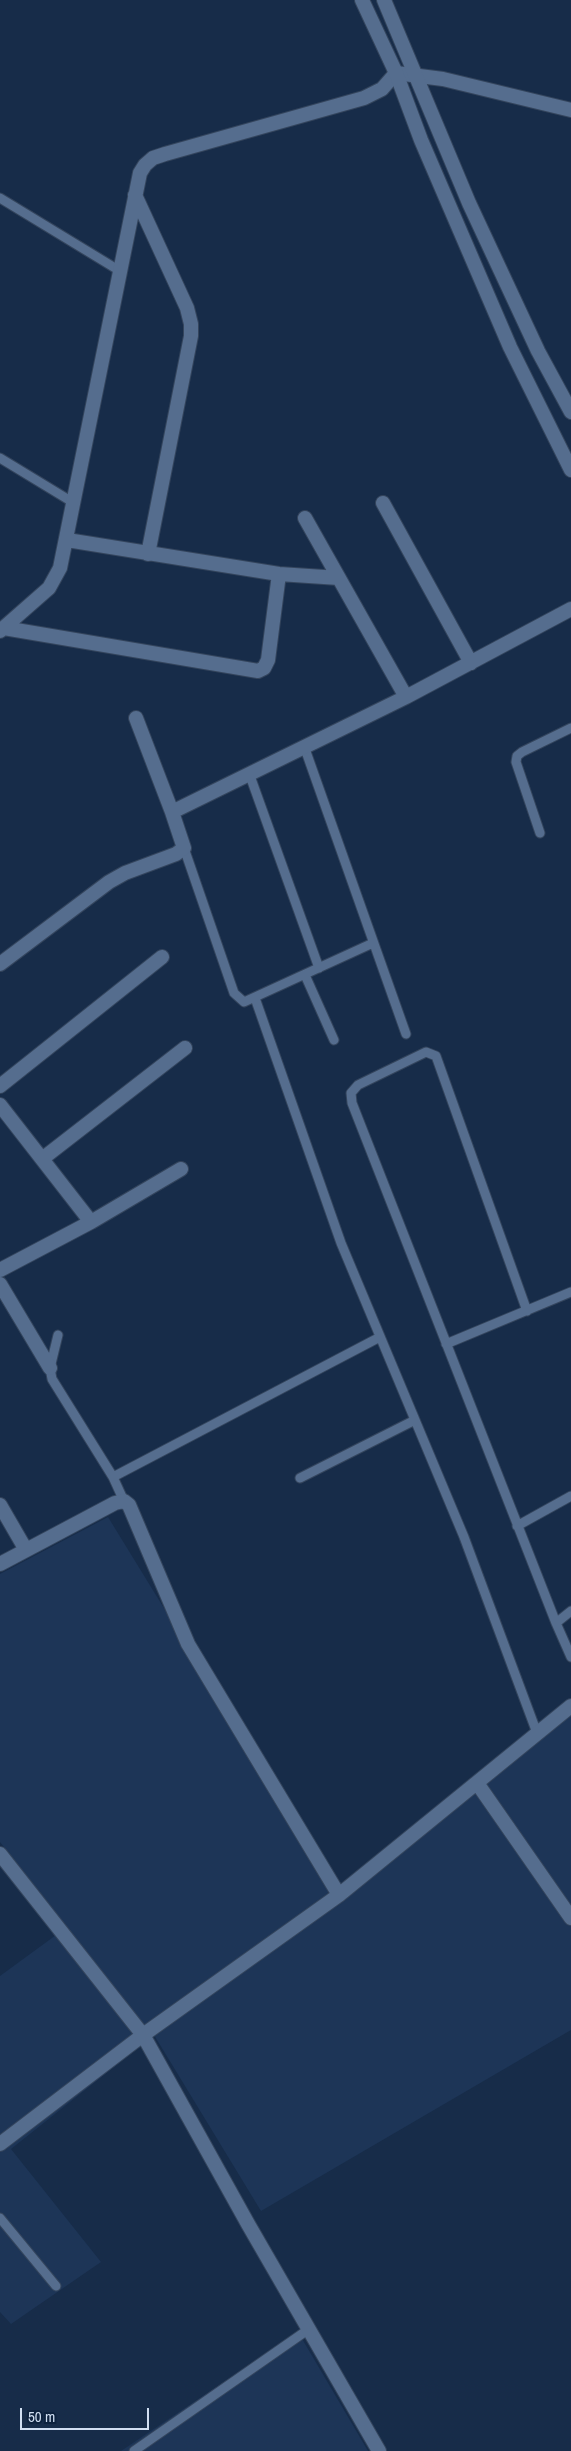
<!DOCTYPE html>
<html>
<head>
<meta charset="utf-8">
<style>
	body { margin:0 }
	#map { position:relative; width:571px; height:2451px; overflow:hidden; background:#172c49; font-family:"Archivo Narrow",sans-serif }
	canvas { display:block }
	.scale { position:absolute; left:20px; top:2408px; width:129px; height:22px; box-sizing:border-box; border:2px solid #d1dff2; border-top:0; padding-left:6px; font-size:15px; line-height:18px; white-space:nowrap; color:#d1dff2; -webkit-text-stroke:4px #0d223e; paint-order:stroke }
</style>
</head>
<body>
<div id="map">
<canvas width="571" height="2451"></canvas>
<div class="scale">50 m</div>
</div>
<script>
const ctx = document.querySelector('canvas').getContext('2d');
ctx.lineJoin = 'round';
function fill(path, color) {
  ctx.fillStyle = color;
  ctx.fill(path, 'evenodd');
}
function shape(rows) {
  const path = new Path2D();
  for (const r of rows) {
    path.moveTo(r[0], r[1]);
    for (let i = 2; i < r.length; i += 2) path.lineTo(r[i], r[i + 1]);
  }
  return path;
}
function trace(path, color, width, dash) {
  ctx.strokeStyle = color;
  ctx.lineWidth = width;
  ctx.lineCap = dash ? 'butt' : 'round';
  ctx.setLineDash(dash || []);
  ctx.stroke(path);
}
const built = shape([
	[108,1517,337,1890,571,1710,571,2030,261,2211,154,2035,11,2149,101,2262,11,2324,0,2312,0,1976,67,1927,0,1842,0,1574],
	[298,2332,368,2451,121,2451]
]);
const service = shape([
	[0,198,120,271],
	[0,458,74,503],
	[304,746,406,1034],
	[249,773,319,968],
	[540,833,516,762,517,756,522,752,571,728],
	[184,848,234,993,244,1002,373,943],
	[305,975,334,1040],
	[255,998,341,1243,464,1537,537,1733],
	[527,1311,436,1056,426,1052,358,1085,351,1093,352,1103,556,1623,571,1611],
	[58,1335,50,1368,52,1379,113,1477,124,1501],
	[446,1344,571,1292],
	[113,1477,380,1337],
	[300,1478,415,1420],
	[517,1526,571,1496],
	[556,1623,571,1657],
	[0,2218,56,2286],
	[134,2451,309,2329]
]);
const minor = shape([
	[135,195,187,308,191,324,191,336,148,554],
	[383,503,471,663],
	[305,518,406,697],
	[67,540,279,574,339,578],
	[4,628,258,671,264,668,268,660,279,574],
	[0,631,49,588,60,568,140,173,145,165,153,158,165,154,364,98,382,89,396,73,443,79,571,110],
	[136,718,172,812,406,697,571,609],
	[0,964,109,882,125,873,176,854,184,848,172,812],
	[0,1086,162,957],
	[0,1105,91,1222],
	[42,1159,185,1048],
	[0,1270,91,1222,181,1169],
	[0,1284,50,1368],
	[0,1505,26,1550],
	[0,1564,115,1503,124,1501,129,1505,188,1644,339,1895],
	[477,1783,571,1918],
	[0,1854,143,2035,248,2224,379,2451],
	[0,2144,143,2035,339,1895,571,1706]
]);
const tertiary = shape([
	[362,0,396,73,421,140,510,347,571,470],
	[384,0,469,203,538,351,571,412]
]);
fill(built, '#1d3557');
trace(service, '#34455d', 11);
trace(minor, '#34455d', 16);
trace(tertiary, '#34455d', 16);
trace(service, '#556d8e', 9);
trace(minor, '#556d8e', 14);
trace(tertiary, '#556d8e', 14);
</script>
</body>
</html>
